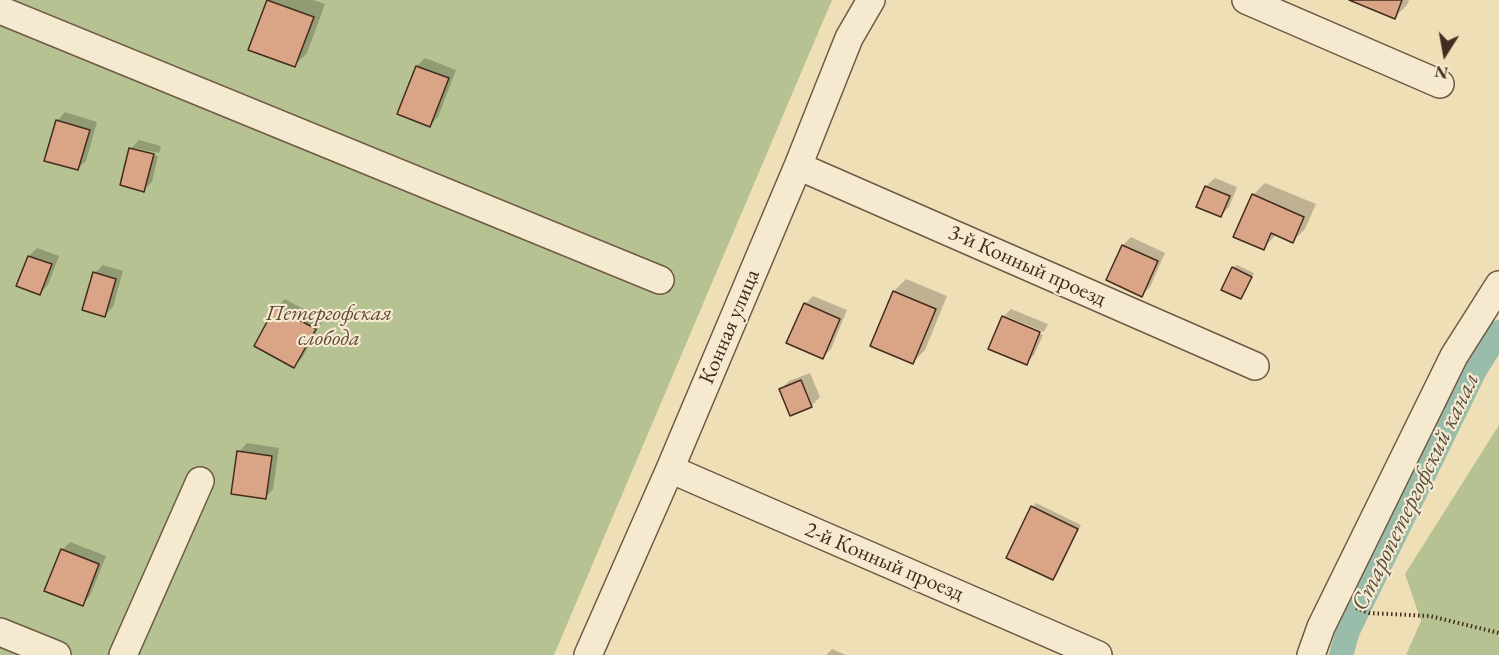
<!DOCTYPE html>
<html>
<head>
<meta charset="utf-8">
<style>
	body { margin:0 }
	#map { position:relative; width:1499px; height:655px; overflow:hidden; background:#efdfb7; font-family:"EB Garamond",serif }
	canvas { display:block }
	.north { position:absolute; left:1415px; top:24px; width:60px; height:60px; -webkit-text-stroke:4px #f5ead0; paint-order:stroke; rotate:191deg; font-size:16px; font-weight:700; line-height:24px; text-align:center; color:#432c1f }
	.north::after { content:''; display:block; margin:auto; width:21px; height:27px; background:#432c1f; clip-path:polygon(50% 0,100% 100%,50% 72%,0 100%) }
</style>
</head>
<body>
<div id="map">
<canvas width="1499" height="655"></canvas>
<div class="north">N</div>
</div>
<script>
const ctx = document.querySelector('canvas').getContext('2d');
ctx.lineJoin = 'round';
function fill(path, color) {
  ctx.fillStyle = color;
  ctx.fill(path, 'evenodd');
}
function shape(rows) {
  const path = new Path2D();
  for (const r of rows) {
    path.moveTo(r[0], r[1]);
    for (let i = 2; i < r.length; i += 2) path.lineTo(r[i], r[i + 1]);
  }
  return path;
}
function trace(path, color, width, dash) {
  ctx.strokeStyle = color;
  ctx.lineWidth = width;
  ctx.lineCap = dash ? 'butt' : 'round';
  ctx.setLineDash(dash || []);
  ctx.stroke(path);
}
function label(font, color, halo, rows, align = 'center') {
  ctx.font = font + ' "EB Garamond",serif';
  ctx.lineWidth = 4.5;
  ctx.setLineDash([]);
  ctx.textBaseline = 'middle';
  ctx.strokeStyle = halo;
  ctx.fillStyle = color;
  for (const [text, x, y, turn = 0] of rows) {
    ctx.save();
    ctx.translate(x, y);
    ctx.rotate((+turn || 0) * Math.PI / 180);
    ctx.textAlign = isNaN(turn) ? turn : align;
    if (halo) ctx.strokeText(text, 0, 0);
    ctx.fillText(text, 0, 0);
    ctx.restore();
  }
}
const green = shape([
	[0,0,832,0,554,655,0,655],
	[1499,425,1499,655,1406,655,1421,621,1405,574]
]);
const shadow = shape([
	[268,0,313,0,325,4,307,53,295,65,250,49],
	[1353,0,1409,0,1407,5,1395,17],
	[425,58,456,70,438,117,430,125,417,66],
	[65,112,97,122,86,161,77,169,57,121],
	[139,140,161,146,159,153,134,148,134,151,158,156,152,182,144,190,131,149],
	[1215,178,1237,187,1229,207,1221,215,1198,207,1206,186],
	[1265,183,1316,204,1305,229,1293,241,1277,234,1263,248,1253,195],
	[1131,237,1165,253,1150,287,1142,295,1108,279,1123,245],
	[37,248,59,256,48,285,40,293,18,285,29,256],
	[103,265,123,271,113,307,105,315,95,273],
	[1237,265,1254,273,1241,297,1233,268],
	[906,279,947,296,925,350,913,362,894,291],
	[813,296,847,310,831,349,823,357,805,304],
	[285,299,323,320,302,358,294,366,256,346,276,308],
	[1011,309,1048,324,1044,332,1005,316,1005,319,1043,335,1034,355,1026,363,1003,317],
	[810,373,820,397,811,406,781,389,789,381],
	[247,443,279,448,273,489,265,498,239,452],
	[1036,503,1081,525,1057,575,1053,579,1033,507],
	[70,542,106,556,90,596,82,604,62,550],
	[832,649,846,655,826,655]
]);
const canal = shape([
	[1341,655,1348,631,1475,370,1499,332]
]);
const building = shape([
	[267,0,314,17,295,67,248,50,267,0],
	[1349,0,1402,0,1395,19,1349,0],
	[416,66,449,78,430,127,397,114,416,66],
	[56,120,90,130,78,170,44,161,56,120],
	[129,148,154,154,144,192,120,185,129,148],
	[1205,186,1230,196,1221,217,1196,207,1205,186],
	[1252,194,1304,217,1293,243,1271,233,1264,250,1233,237,1252,194],
	[1122,245,1158,261,1142,297,1106,280,1122,245],
	[28,256,52,264,40,295,16,286,28,256],
	[1232,267,1252,277,1241,299,1221,290,1232,267],
	[93,272,116,279,105,317,82,310,93,272],
	[893,291,936,309,913,364,870,346,893,291],
	[804,303,840,319,823,359,786,343,804,303],
	[275,307,316,329,294,368,254,346,275,307],
	[1002,316,1040,332,1027,365,988,349,1002,316],
	[801,380,812,407,790,416,779,389,801,380],
	[237,451,272,456,266,499,231,494,237,451],
	[1031,506,1078,529,1053,580,1006,558,1031,506],
	[61,549,99,564,83,606,44,591,61,549]
]);
const path = shape([
	[1356,608,1369,613,1430,616,1499,633]
]);
const minor = shape([
	[1246,0,1440,84],
	[0,10,660,280],
	[798,166,1255,366],
	[670,469,1098,655],
	[0,632,57,655],
	[123,655,200,481],
	[588,655,670,469,798,166,849,38,871,0],
	[1311,655,1321,627,1454,356,1499,285]
]);
const streetNames = [
	["3-й Конный проезд",1027,266,24],
	["Конная улица",730,327,-67],
	["2-й Конный проезд",884,562,23]
];
const parkNames = [
	["Петергофская",329,314],
	["слобода",329,339]
];
const waterNames = [
	["Старопетергофский канал",1416,492,-64]
];
fill(green, '#b6c291');
fill(shadow, '#0003');
trace(canal, '#9abdab', 24);
fill(building, '#daa586');
trace(building, '#432c1f', 1.5);
trace(minor, '#6e5945', 30);
trace(path, '#432c1f', 4, [1.5, 3]);
trace(minor, '#f5ead0', 27);
label('22px', '#432c1f', '#f5ead0', streetNames);
label('italic 22px', '#5a4a36', '#f5ead0', parkNames);
label('italic 24px', '#595042', '#f5ead0', waterNames);
</script>
</body>
</html>
